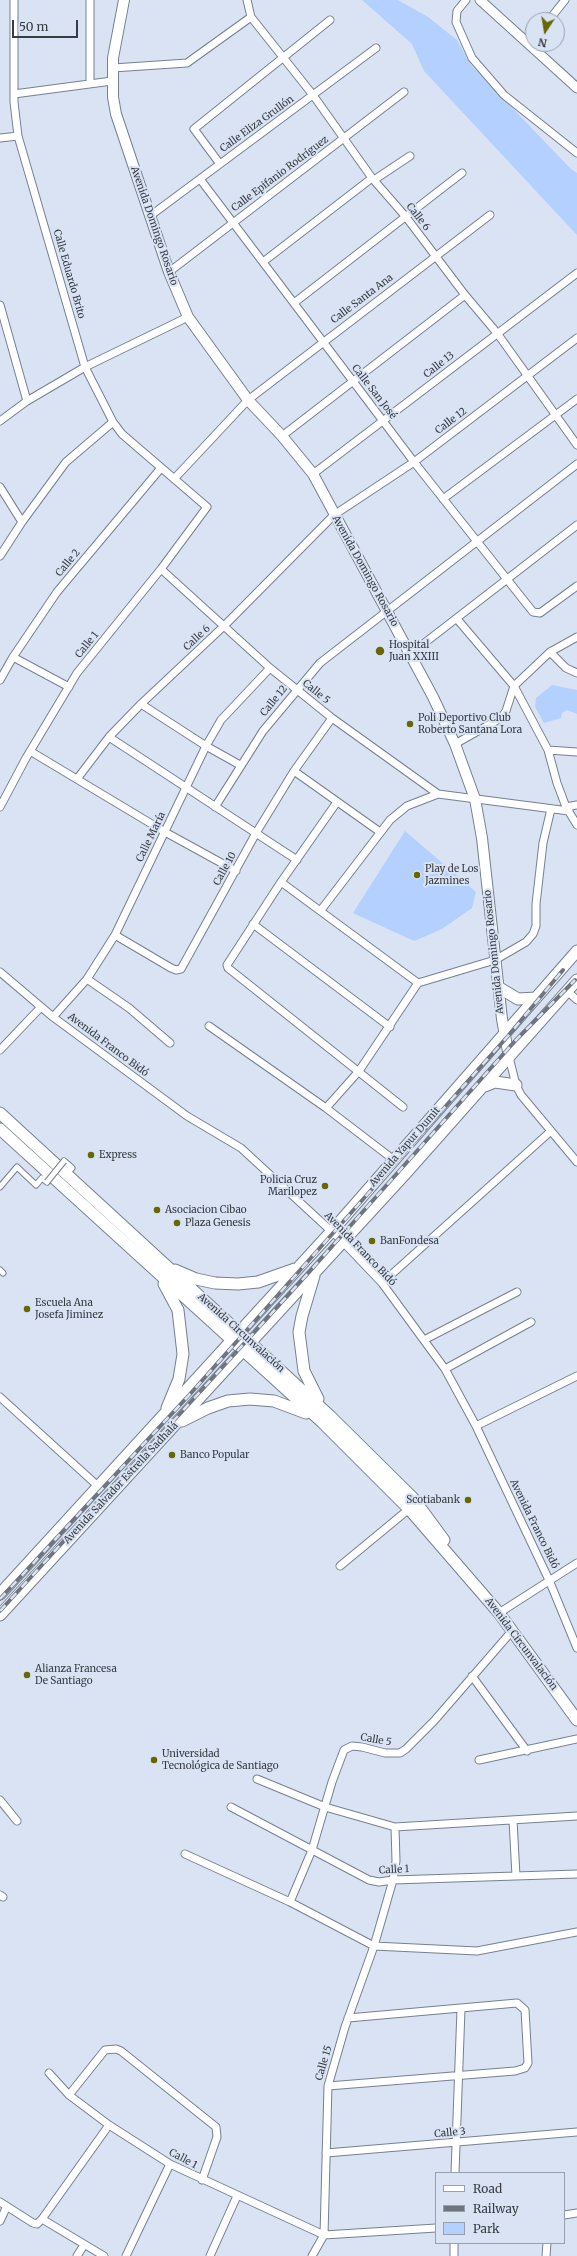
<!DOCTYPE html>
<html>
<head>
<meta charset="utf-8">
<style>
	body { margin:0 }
	#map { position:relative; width:577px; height:2256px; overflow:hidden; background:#d9e3f4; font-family:Merriweather,serif }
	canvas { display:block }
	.legend { position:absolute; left:435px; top:2172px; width:130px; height:72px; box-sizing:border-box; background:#d9e3f4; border:1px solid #99a0ad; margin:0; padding:5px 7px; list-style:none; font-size:12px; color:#383c43 }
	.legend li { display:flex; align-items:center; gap:8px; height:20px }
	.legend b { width:20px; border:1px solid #99a0ad }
	.north { position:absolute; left:525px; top:12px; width:40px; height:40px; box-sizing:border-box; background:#d9e3f4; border:1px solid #99a0ad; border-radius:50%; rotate:192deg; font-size:11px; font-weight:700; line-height:16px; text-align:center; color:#383c43 }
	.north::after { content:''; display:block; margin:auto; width:14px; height:18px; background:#676702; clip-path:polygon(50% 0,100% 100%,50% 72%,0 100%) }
	.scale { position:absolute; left:12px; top:20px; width:66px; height:18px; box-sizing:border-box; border:2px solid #383c43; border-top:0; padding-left:5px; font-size:12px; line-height:14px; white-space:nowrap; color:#383c43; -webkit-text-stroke:3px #d9e3f4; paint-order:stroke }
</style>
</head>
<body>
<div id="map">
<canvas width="577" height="2256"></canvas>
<ul class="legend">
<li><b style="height:5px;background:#fff"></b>Road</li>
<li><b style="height:5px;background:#6f757f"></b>Railway</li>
<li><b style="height:11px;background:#b4d0fe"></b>Park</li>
</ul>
<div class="north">N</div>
<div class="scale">50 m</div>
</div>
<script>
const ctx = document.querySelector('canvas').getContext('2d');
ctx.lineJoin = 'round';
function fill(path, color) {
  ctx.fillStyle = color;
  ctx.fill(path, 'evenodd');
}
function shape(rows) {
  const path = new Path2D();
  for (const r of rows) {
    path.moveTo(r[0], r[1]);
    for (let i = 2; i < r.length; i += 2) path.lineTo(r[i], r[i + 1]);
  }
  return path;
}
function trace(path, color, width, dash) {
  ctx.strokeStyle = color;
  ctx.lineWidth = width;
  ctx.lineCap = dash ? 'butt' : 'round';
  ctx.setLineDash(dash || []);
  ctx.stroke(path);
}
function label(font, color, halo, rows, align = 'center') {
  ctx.font = font + ' Merriweather,serif';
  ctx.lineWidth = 4;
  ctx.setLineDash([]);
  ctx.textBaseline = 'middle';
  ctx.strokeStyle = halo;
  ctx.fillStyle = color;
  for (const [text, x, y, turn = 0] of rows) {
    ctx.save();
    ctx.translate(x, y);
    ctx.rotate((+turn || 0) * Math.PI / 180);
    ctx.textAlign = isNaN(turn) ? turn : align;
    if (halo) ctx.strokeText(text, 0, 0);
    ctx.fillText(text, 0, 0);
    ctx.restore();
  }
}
const green = shape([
	[362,0,398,0,428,17,457,40,470,64,571,169,577,173,577,235,424,71,412,44],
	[552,685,577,690,577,714,567,710,562,713,561,718,544,723,535,707,536,698],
	[405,831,476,892,472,908,442,929,414,941,353,913]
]);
const pedestrian = shape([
	[64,1161,72,1168,67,1174],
	[0,1187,17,1167,36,1185,42,1178,47,1182],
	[0,1270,3,1273]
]);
const minor = shape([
	[247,0,251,17,313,95,372,178,406,217,465,295,497,333,577,445],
	[466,0,457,11,456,22,472,58,504,95,577,153],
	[549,20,565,0],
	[113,68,187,63,251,17],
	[90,84,90,0],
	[14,94,112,81],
	[0,138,18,136],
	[220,164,194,129,330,20],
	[200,179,414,462,533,612,540,613,577,586],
	[374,180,410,156],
	[150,216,376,48],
	[263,262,372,178],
	[169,272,404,92],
	[294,303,462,173],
	[0,305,27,401],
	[0,421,27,401,85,367,188,317],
	[282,436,465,295],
	[313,474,577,273],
	[174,479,248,400,490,215],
	[0,487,22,522],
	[443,499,577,399],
	[0,556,22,522,66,462,113,422],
	[161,569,270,668,332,718,438,794,569,811],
	[457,619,514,686,548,750,557,783,566,807,577,825],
	[550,652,566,668,577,673],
	[409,655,577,525],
	[13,657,69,687],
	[0,680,13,657,57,592,161,468],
	[141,704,206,746,240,765],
	[109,737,297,860],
	[455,744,501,718,506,711,514,686,550,652,577,637],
	[548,750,577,752],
	[30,751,165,832,236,871],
	[294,771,380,832],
	[77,779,109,737,141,704,225,625,334,515,414,462,577,338],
	[337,802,281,882,227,965,228,968,403,1107],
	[0,807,26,758,77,673,161,569,207,507,122,434,113,422,85,367,18,136,14,102,14,0],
	[215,807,263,731,320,663,577,464],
	[566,807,577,805],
	[281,882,418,983],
	[321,910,390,820,407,806,438,794],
	[253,924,390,1027],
	[115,935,171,968,176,970,181,969,256,833,294,771,332,718],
	[0,972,53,1017,187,1116,241,1148,343,1242,382,1283,445,1369,476,1426,549,1580,577,1648],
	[87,979,129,1008,170,1043],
	[567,991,577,1000],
	[53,1017,87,979,115,935,206,746,221,720,270,668],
	[209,1026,326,1108,394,1160],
	[0,1050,41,1007],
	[509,1057,516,1085,521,1095,577,1162],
	[326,1108,359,1071,418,983,495,960,526,942,533,934,536,926,536,904,543,843,551,809],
	[382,1283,551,1131],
	[424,1340,517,1292],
	[445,1369,531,1322],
	[0,1397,99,1487],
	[476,1426,577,1376],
	[340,1566,409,1509],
	[499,1613,577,1563],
	[472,1676,527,1751],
	[479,1760,577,1739],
	[257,1779,325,1807,395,1827,577,1816],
	[0,1800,17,1821],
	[231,1807,369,1880,379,1882,393,1880,577,1874],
	[513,1820,516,1876],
	[185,1854,290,1902,374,1946,477,1951,577,1932],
	[0,1895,3,1897],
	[290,1902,312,1850,332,1782,344,1750,352,1746,362,1747,385,1753,400,1753,406,1749,434,1721,512,1631],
	[49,2073,69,2095,109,2125,170,2164,324,2235,436,2228],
	[328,2086,515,2071,525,2068,528,2063,525,2010,517,2003,348,2018],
	[69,2095,105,2050,116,2049,121,2051,216,2127,217,2137,202,2180],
	[326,2153,577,2132],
	[455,2173,461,2009],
	[0,2202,33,2223,37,2224,42,2219,104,2256],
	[564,2215,577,2213],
	[42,2219,109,2125],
	[0,2221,6,2208],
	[454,2243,454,2256],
	[77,2256,84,2245],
	[126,2256,170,2164],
	[210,2256,237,2196],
	[312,2256,324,2235,328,2086,345,2027,374,1946,393,1880,396,1861,395,1827],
	[546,2256,547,2243]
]);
const tertiary = shape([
	[480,0,577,88]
]);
const secondary = shape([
	[124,0,113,58,113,97,116,114,169,272,188,317,248,400,282,436,313,474,433,697,455,744,475,799,482,838,502,1019,509,1057]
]);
const primary = shape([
	[498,987,518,999,536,998],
	[485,1086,495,1082,516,1085],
	[0,1113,330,1416,413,1498,444,1540],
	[0,1129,323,1423,409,1509,499,1613,577,1720],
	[175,1270,196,1279,215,1283,238,1284,258,1282,295,1269],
	[314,1276,302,1316,299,1332,304,1371,318,1399],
	[164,1284,178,1310,183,1354,179,1379,167,1408],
	[182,1421,208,1408,228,1401,250,1399,274,1401,306,1413],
	[0,1594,331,1232,577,951],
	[0,1615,405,1174,577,980]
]);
const rail = shape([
	[0,1599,191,1393,508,1036,563,970],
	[0,1611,302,1280,515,1041,575,980]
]);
const pedestrianBridge = shape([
	[47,1182,64,1161]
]);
const markers = [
	[380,651,5,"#676702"],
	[410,724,4,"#676702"],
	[417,875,4,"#676702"],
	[91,1155,4,"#676702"],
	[325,1186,4,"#676702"],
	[157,1210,4,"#676702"],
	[177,1223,4,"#676702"],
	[372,1241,4,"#676702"],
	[27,1309,4,"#676702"],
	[172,1455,4,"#676702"],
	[468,1500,4,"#676702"],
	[27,1675,4,"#676702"],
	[154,1760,4,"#676702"]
];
const streetNames = [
	["Calle Eliza Grullón",257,124,-36],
	["Calle Epifanio Rodríguez",280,174,-37],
	["Calle 6",418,217,52],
	["Avenida Domingo Rosario",154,226,71],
	["Calle Eduardo Brito",69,274,74],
	["Calle Santa Ana",362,299,-37],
	["Calle 13",439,365,-38],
	["Calle San José",374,392,52],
	["Calle 12",451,421,-37],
	["Calle 2",68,563,-50],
	["Avenida Domingo Rosario",365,571,61],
	["Calle 6",197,638,-43],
	["Calle 1",87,645,-51],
	["Calle 5",316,692,39],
	["Calle 12",274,701,-51],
	["Calle María",151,837,-64],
	["Calle 10",225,869,-61],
	["Avenida Domingo Rosario",494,952,-96],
	["Avenida Franco Bidó",108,1045,37],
	["Avenida Yapur Dumit",405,1147,-49],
	["Avenida Franco Bidó",360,1249,46],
	["Avenida Circunvalación",241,1333,42],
	["Avenida Salvador Estrella Sadhalá",121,1483,-47],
	["Avenida Franco Bidó",534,1524,64],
	["Avenida Circunvalación",521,1644,53],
	["Calle 5",376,1740,10],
	["Calle 1",394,1870,-3],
	["Calle 15",324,2063,-74],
	["Calle 3",450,2133,-5],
	["Calle 1",183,2159,28]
];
const poiNames = [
	["Hospital",389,645],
	["Juan XXIII",389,657],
	["Poli Deportivo Club",418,718],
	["Roberto Santana Lora",418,730],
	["Play de Los",425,869],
	["Jazmines",425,881],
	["Express",99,1155],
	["Policia Cruz",317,1180,"right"],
	["Marilopez",317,1192,"right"],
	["Asociacion Cibao",165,1210],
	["Plaza Genesis",185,1223],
	["BanFondesa",380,1241],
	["Escuela Ana",35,1303],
	["Josefa Jiminez",35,1315],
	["Banco Popular",180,1455],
	["Scotiabank",460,1500,"right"],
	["Alianza Francesa",35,1669],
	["De Santiago",35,1681],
	["Universidad",162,1754],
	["Tecnológica de Santiago",162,1766]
];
fill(green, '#b4d0fe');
trace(pedestrian, '#76808f', 7);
trace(minor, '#76808f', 9);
trace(tertiary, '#76808f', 11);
trace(secondary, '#76808f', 12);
trace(primary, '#76808f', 13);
trace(pedestrian, '#fff', 5);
trace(minor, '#fff', 7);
trace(tertiary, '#fff', 9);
trace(secondary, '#fff', 10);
trace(primary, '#fff', 11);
trace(rail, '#6f757f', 4);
trace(rail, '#d9e3f4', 2.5, [8]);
trace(pedestrianBridge, '#76808f', 7, []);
trace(pedestrianBridge, '#fff', 5);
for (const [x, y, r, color] of markers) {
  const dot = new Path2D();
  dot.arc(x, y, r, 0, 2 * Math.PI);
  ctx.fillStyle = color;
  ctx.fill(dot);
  trace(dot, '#d9e3f4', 1.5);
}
label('10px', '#383c43', '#d9e3f4', streetNames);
label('10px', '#383c43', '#d9e3f4', poiNames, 'left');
</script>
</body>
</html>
